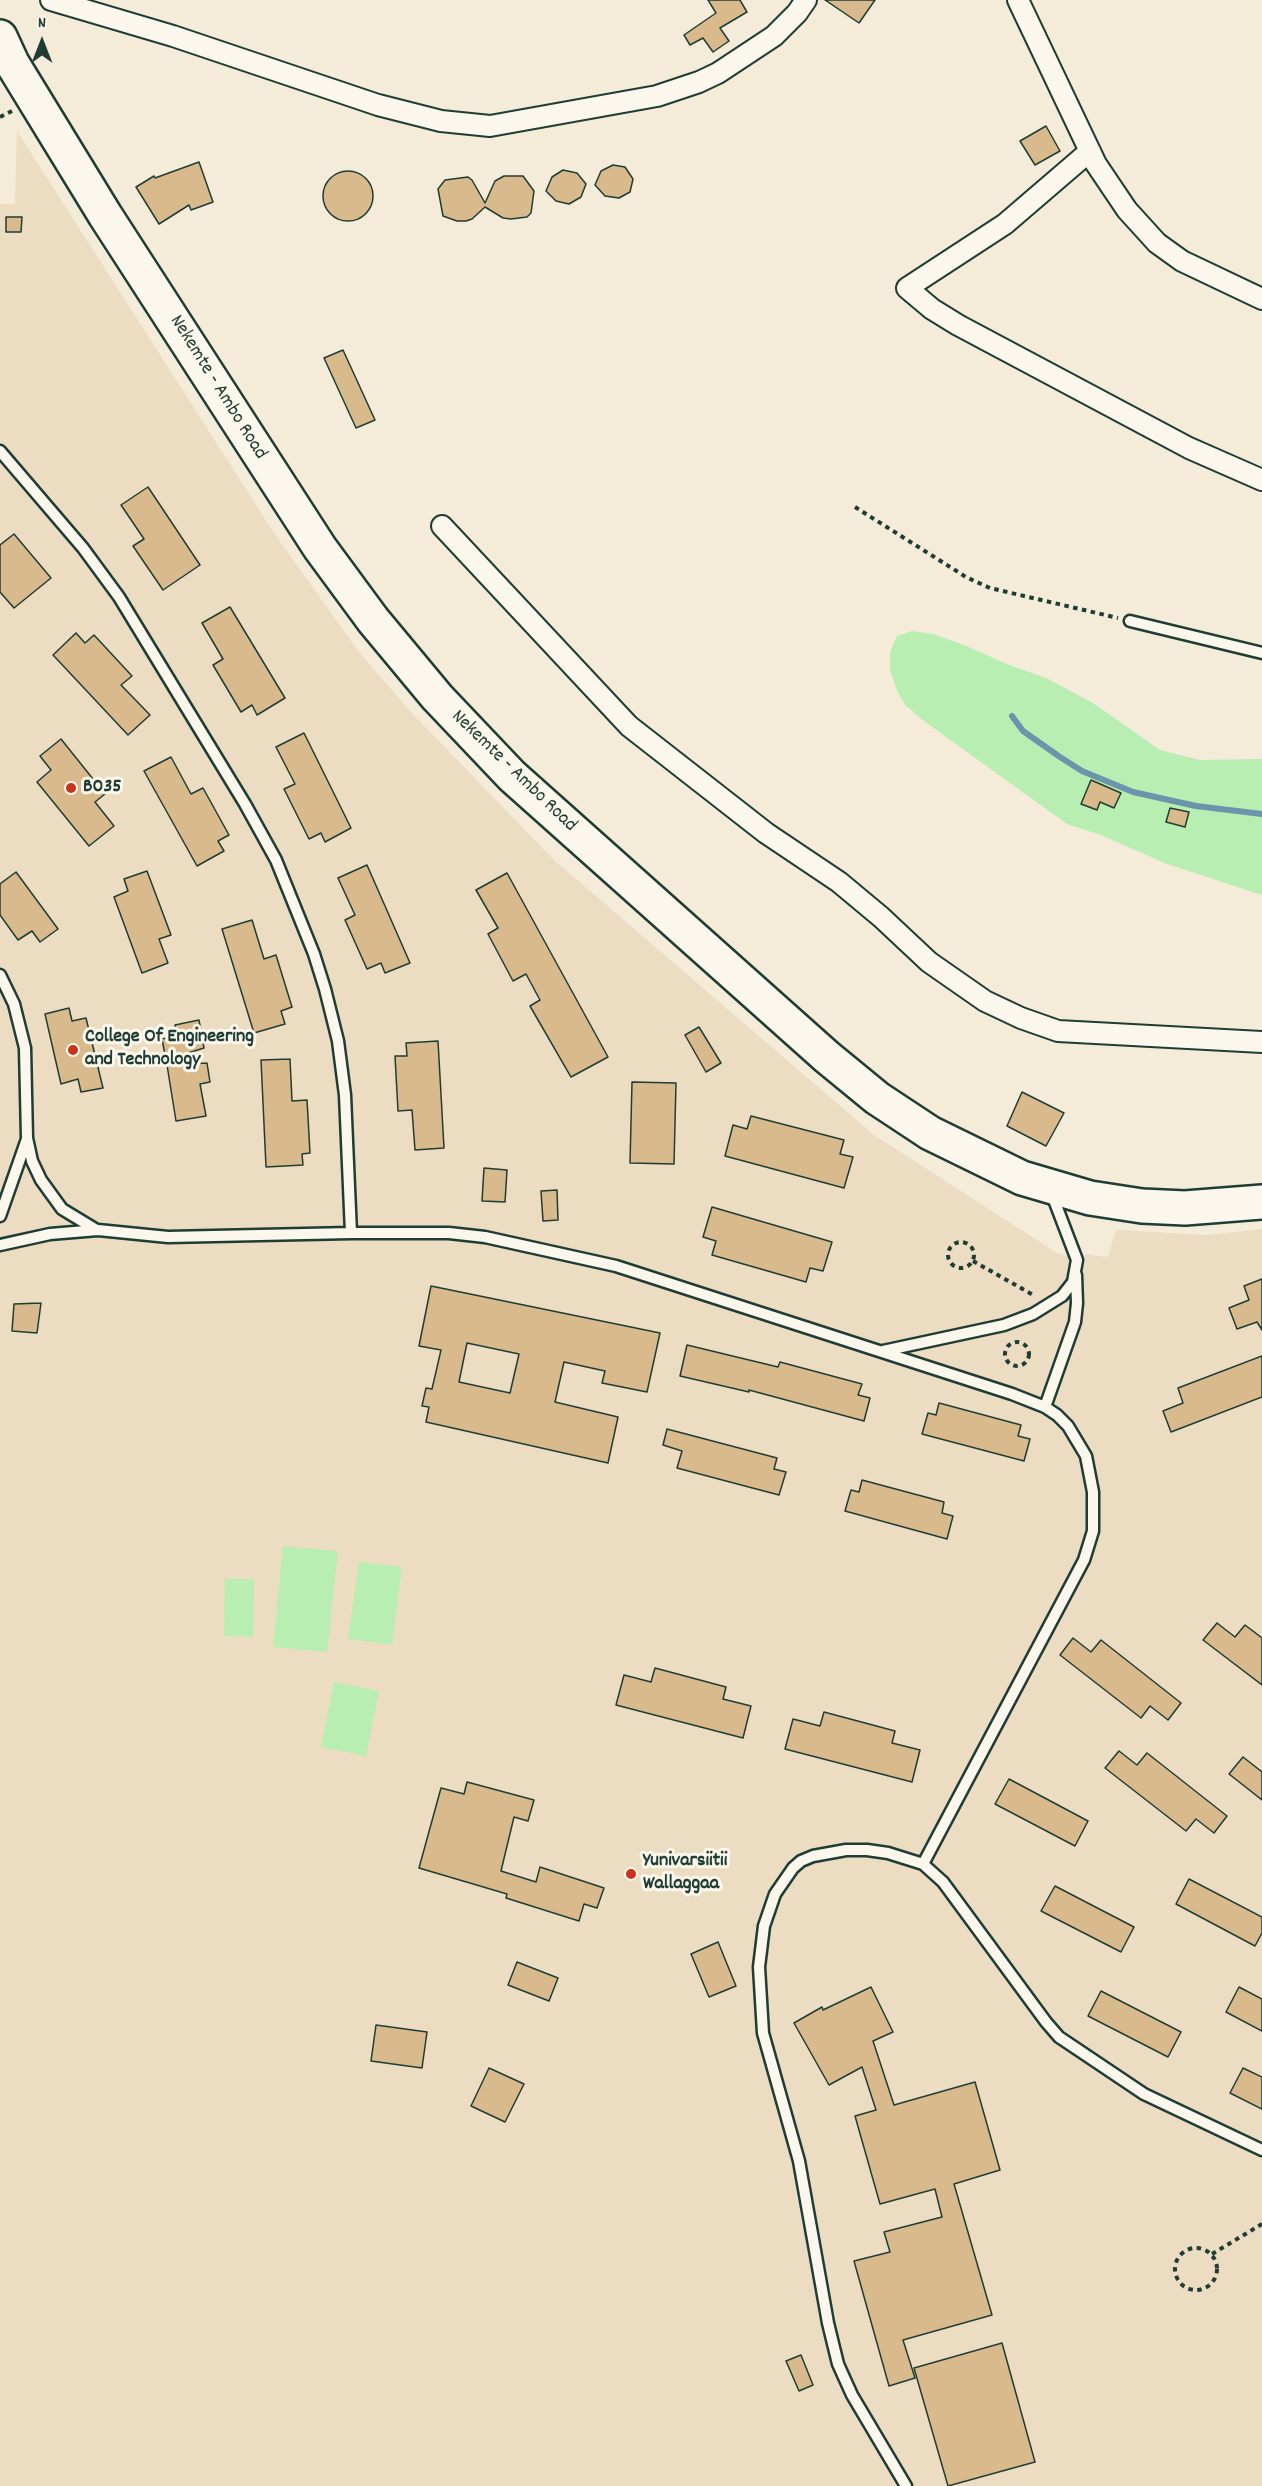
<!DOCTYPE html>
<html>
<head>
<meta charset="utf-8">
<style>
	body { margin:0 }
	#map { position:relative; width:1262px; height:2486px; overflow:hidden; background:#f4ebd9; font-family:Dekko,sans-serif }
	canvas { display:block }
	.north { position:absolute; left:12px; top:12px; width:60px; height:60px; -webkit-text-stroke:4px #fbf7ec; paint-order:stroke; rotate:0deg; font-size:16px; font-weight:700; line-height:24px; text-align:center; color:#1f3d34 }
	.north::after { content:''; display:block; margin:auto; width:21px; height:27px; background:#1f3d34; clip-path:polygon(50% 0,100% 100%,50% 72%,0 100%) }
</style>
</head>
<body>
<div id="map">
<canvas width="1262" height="2486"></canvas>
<div class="north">N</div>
</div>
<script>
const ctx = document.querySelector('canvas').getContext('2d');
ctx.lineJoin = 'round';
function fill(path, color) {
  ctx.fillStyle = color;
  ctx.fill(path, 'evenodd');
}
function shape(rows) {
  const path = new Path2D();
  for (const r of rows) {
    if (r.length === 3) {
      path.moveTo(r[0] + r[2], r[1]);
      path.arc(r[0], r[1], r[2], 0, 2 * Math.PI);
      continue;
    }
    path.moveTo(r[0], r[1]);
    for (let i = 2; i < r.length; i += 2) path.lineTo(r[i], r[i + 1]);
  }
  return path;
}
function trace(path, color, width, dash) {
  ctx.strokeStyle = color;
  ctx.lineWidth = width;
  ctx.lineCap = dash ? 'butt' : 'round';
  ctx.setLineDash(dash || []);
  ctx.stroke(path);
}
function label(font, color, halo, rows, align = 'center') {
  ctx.font = font + ' Dekko,sans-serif';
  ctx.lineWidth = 6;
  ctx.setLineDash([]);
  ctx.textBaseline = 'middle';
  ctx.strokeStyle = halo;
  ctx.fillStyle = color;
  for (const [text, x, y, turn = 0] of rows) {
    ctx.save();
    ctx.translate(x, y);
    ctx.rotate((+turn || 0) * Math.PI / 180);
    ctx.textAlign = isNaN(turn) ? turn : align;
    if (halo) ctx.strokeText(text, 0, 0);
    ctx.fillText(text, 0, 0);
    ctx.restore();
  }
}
const built = shape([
	[17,131,274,533,359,652,408,709,554,860,874,1135,1057,1253,1085,1262,1085,1254,1108,1257,1116,1230,1207,1235,1262,1229,1262,2486,0,2486,0,204,15,204]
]);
const green = shape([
	[912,631,933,634,964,645,1009,665,1046,678,1093,703,1160,750,1200,760,1262,759,1262,895,1167,864,1101,835,1067,824,924,721,905,705,897,690,890,670,890,652,897,636],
	[283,1546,338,1551,327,1652,273,1647],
	[359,1562,402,1567,392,1645,348,1639],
	[225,1579,254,1579,253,1637,224,1636],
	[334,1682,379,1691,366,1756,321,1747]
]);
const stream = shape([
	[1012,716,1023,731,1060,757,1082,771,1133,792,1196,806,1262,814]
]);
const building = shape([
	[708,0,740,0,747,12,720,28,729,41,713,52,703,38,690,45,684,35,716,13,708,0],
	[825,0,875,0,859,23,825,0],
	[1046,126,1060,151,1035,165,1020,141,1046,126],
	[199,162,213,202,191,210,189,205,159,224,136,187,154,176,155,178,199,162],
	[613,165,625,167,633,179,630,192,619,198,605,196,595,185,601,171,613,165],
	[563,170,577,173,586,184,581,197,569,204,556,201,546,191,552,177,563,170],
	[348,196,25],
	[504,176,523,176,534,191,531,213,527,217,511,219,503,218,485,207,472,219,466,221,457,221,443,216,438,189,445,180,468,177,472,180,485,203,495,181,504,176],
	[6,217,22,217,21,232,6,232,6,217],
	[343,350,375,420,356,428,324,358,343,350],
	[148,487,200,565,163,590,133,546,144,539,121,505,148,487],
	[14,534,51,578,14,608,0,592,0,545,14,534],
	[230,607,285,698,257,715,252,705,241,712,213,665,223,659,202,623,230,607],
	[76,633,85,643,94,635,132,676,121,685,150,715,128,735,53,655,76,633],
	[304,733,351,828,325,842,321,833,309,839,284,789,295,784,276,747,304,733],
	[61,739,105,794,95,802,114,826,89,846,37,782,51,770,40,756,61,739],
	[171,757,191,794,203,788,229,835,218,841,224,851,197,866,144,771,171,757],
	[1091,780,1121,793,1114,808,1100,802,1097,810,1081,804,1091,780],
	[1170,808,1189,812,1185,827,1166,822,1170,808],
	[367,865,410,963,385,973,381,963,367,969,345,920,355,915,338,878,367,865],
	[147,871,171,935,159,939,168,963,142,973,114,897,128,891,124,879,147,871],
	[16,872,58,929,40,942,32,931,18,940,0,915,0,884,16,872],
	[507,873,608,1057,571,1077,530,1006,540,1000,526,974,513,981,488,934,498,928,476,890,507,873],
	[252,920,264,959,276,955,292,1007,281,1011,285,1024,254,1033,222,929,252,920],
	[69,1008,72,1021,86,1018,103,1088,81,1092,78,1079,61,1084,45,1014,69,1008],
	[199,1020,204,1048,166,1060,162,1039,177,1036,175,1025,199,1020],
	[699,1027,721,1063,706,1072,685,1035,699,1027],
	[438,1041,444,1148,415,1150,412,1110,398,1111,395,1056,407,1056,406,1043,438,1041],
	[290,1059,292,1101,307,1100,310,1153,302,1154,303,1165,266,1167,261,1060,290,1059],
	[207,1063,210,1082,200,1084,206,1116,176,1121,167,1065,207,1063],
	[632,1082,676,1083,674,1164,630,1163,632,1082],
	[1022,1092,1064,1113,1046,1146,1007,1126,1022,1092],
	[751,1116,844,1140,840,1154,853,1157,844,1188,725,1156,733,1125,747,1129,751,1116],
	[484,1168,507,1170,505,1202,482,1201,484,1168],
	[557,1190,558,1220,543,1221,541,1191,557,1190],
	[712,1207,832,1242,823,1271,810,1268,806,1282,712,1255,716,1241,703,1237,712,1207],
	[1262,1279,1262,1330,1257,1322,1237,1329,1229,1308,1249,1300,1244,1286,1262,1279],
	[431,1286,660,1333,647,1392,602,1383,605,1371,564,1362,555,1402,618,1417,608,1463,426,1422,429,1407,422,1406,426,1388,432,1389,441,1350,419,1346,431,1286],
	[467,1343,519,1354,510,1393,459,1382,467,1343],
	[41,1303,37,1333,12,1331,14,1304,41,1303],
	[687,1345,778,1367,780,1362,862,1384,858,1395,870,1398,864,1421,749,1390,749,1392,680,1376,687,1345],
	[1262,1356,1262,1397,1171,1432,1163,1411,1183,1403,1178,1388,1262,1356],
	[939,1403,1021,1425,1018,1436,1030,1439,1024,1461,922,1434,928,1413,936,1415,939,1403],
	[667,1429,777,1458,774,1469,786,1472,779,1495,677,1468,682,1451,663,1445,667,1429],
	[862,1480,944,1502,942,1513,953,1516,947,1539,845,1511,851,1490,859,1492,862,1480],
	[1217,1623,1235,1637,1245,1625,1262,1638,1262,1685,1203,1640,1217,1623],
	[1073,1638,1091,1652,1101,1640,1181,1703,1168,1720,1150,1706,1141,1718,1060,1655,1073,1638],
	[655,1668,726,1687,723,1699,751,1706,743,1738,616,1705,624,1675,651,1682,655,1668],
	[824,1712,895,1731,892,1743,920,1750,912,1782,785,1749,793,1719,820,1726,824,1712],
	[1119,1751,1137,1765,1147,1753,1227,1816,1214,1833,1196,1819,1186,1831,1105,1768,1119,1751],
	[1243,1757,1262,1772,1262,1800,1229,1774,1243,1757],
	[1009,1779,1088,1821,1075,1846,995,1804,1009,1779],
	[467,1782,534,1800,528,1821,514,1817,501,1871,536,1882,540,1867,604,1888,597,1908,584,1904,579,1921,506,1898,507,1894,419,1868,441,1788,464,1794,467,1782],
	[1189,1879,1262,1917,1262,1933,1255,1946,1176,1904,1189,1879],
	[1055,1886,1134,1927,1121,1952,1041,1911,1055,1886],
	[718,1942,736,1986,709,1997,691,1954,718,1942],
	[517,1962,558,1978,549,2001,508,1985,517,1962],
	[871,1987,893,2032,873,2041,894,2105,975,2082,1000,2170,954,2184,992,2315,903,2340,915,2378,889,2386,854,2261,890,2252,884,2232,942,2217,935,2189,880,2204,855,2116,876,2110,862,2067,829,2085,794,2023,822,2007,823,2010,871,1987],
	[1239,1987,1262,1999,1262,2031,1226,2012,1239,1987],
	[1101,1991,1181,2032,1168,2057,1088,2016,1101,1991],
	[376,2025,427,2032,422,2068,371,2061,376,2025],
	[489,2068,524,2084,505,2122,471,2106,489,2068],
	[1243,2068,1262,2077,1262,2109,1230,2093,1243,2068],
	[1002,2343,1035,2462,948,2486,914,2368,1002,2343],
	[801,2355,813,2385,799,2391,786,2361,801,2355]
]);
const path = shape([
	[0,117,12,111],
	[855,507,966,577,990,588,1118,618],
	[961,1255,13],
	[973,1261,1035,1296],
	[1017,1354,12],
	[1196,2269,21],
	[1212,2254,1262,2224]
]);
const service = shape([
	[0,451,83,548,119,597,245,804,276,860,314,954,325,989,338,1041,345,1095,351,1233],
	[1130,621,1262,653],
	[0,975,14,1004,25,1048,27,1138,32,1161,41,1180,62,1209,95,1229],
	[0,1216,27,1139],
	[0,1245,50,1234,98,1230,168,1237,351,1233,449,1233,485,1237,616,1266,1012,1394,1045,1407,1057,1415,1068,1426,1086,1456,1093,1492,1093,1531,1084,1560,923,1864],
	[883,1351,1004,1325,1033,1314,1062,1296,1073,1282,1077,1260,1051,1192],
	[1045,1407,1075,1322,1077,1303,1076,1275],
	[906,2486,852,2395,838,2364,828,2323,799,2161,763,2033,759,1967,764,1926,775,1894,793,1868,801,1861,813,1856,846,1850,867,1850,888,1853,923,1864,943,1882,1046,2022,1059,2037,1144,2094,1262,2150]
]);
const minor = shape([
	[51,0,173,36,378,105,441,121,490,126,657,96,699,82,718,73,774,36,797,13,806,0],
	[1018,0,1096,164,1127,210,1157,243,1182,261,1262,299],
	[1090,151,1005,224,907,288,932,309,958,325,1189,448,1262,480],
	[442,526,629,726,766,833,839,882,881,917,929,962,985,1001,1021,1018,1058,1031,1262,1042]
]);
const trunk = shape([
	[0,37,12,63,105,215,320,548,373,620,437,697,512,776,827,1057,877,1098,930,1133,1022,1178,1090,1198,1142,1206,1185,1208,1262,1202]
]);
const markers = [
	[71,788,6,"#c8321e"],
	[73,1050,6,"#c8321e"],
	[631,1874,6,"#c8321e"]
];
const streetNames = [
	["Nekemte - Ambo Road",217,388,58],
	["Nekemte - Ambo Road",513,772,44]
];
const poiNames = [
	["B035",83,788],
	["College Of Engineering",85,1038],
	["and Technology",85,1061],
	["Yunivarsiitii",643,1862],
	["Wallaggaa",643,1885]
];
fill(built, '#ecdcc2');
fill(green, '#b8eeb1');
trace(stream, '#6c94ab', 6);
fill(building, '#d8ba8c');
trace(building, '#1f3d34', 1.5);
trace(service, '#1f3d34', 15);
trace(minor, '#1f3d34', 24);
trace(trunk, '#1f3d34', 38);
trace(path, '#1f3d34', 4, [4.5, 4.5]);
trace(service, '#fbf7ec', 10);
trace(minor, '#fbf7ec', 20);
trace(trunk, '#fbf7ec', 33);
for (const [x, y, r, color] of markers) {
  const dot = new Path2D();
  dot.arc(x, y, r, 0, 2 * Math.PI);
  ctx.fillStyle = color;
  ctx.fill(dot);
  trace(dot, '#fbf7ec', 2);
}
label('20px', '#1f3d34', '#fbf7ec', streetNames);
label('bold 20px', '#1f3d34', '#fbf7ec', poiNames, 'left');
</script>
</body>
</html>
